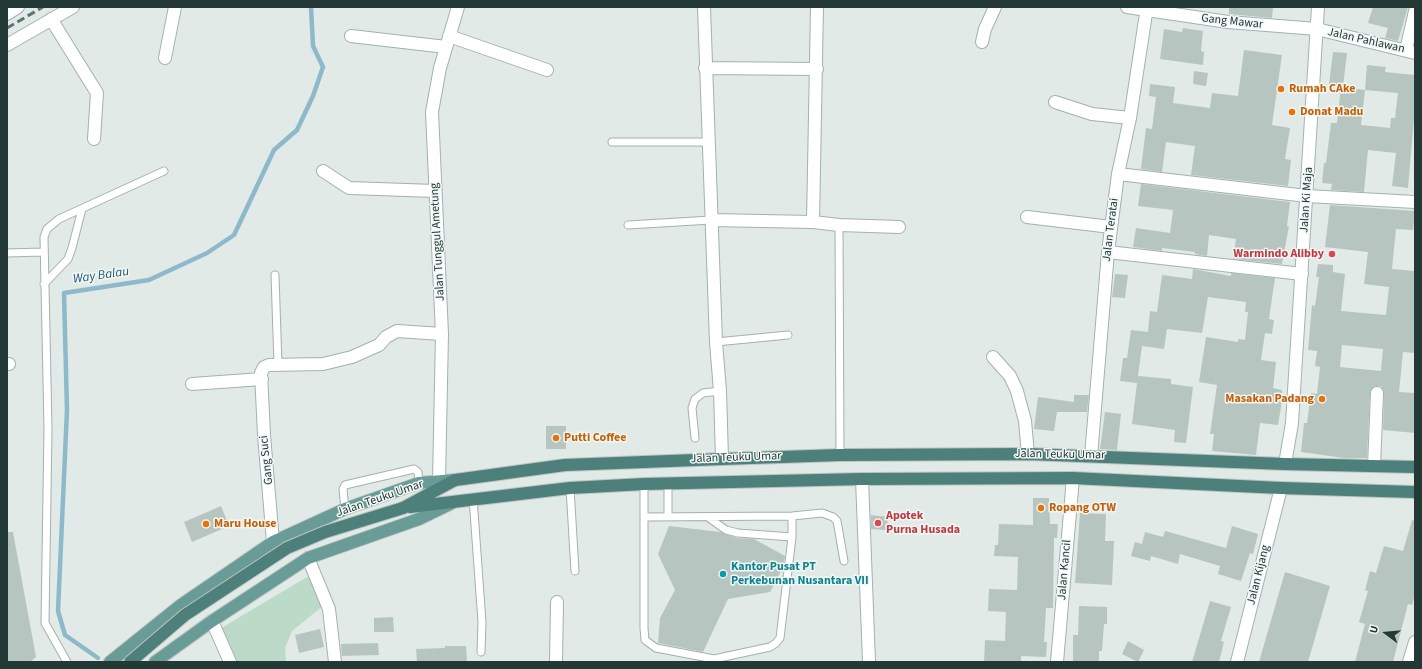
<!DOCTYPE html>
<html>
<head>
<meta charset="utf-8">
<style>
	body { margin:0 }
	#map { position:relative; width:1422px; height:669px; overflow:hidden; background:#e1eae7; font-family:"Source Sans 3",sans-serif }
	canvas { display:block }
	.frame { position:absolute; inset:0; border:8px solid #233936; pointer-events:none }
	.north { position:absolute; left:1366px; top:613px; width:40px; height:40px; -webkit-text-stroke:3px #f1f7f5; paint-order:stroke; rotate:286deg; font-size:11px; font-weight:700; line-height:16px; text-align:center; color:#233936 }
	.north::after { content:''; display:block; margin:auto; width:14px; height:18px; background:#233936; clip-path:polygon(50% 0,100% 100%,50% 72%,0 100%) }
</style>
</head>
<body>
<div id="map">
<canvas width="1422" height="669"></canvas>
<div class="frame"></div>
<div class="north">U</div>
</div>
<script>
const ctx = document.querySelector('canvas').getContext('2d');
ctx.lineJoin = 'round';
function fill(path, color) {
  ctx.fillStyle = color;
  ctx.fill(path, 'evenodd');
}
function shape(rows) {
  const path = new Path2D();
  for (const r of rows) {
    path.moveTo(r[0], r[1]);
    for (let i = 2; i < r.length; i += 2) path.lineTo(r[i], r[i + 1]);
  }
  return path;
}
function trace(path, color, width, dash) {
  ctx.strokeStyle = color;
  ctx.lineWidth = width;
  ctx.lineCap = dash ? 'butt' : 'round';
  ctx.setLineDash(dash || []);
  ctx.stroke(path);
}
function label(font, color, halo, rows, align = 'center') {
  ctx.font = font + ' "Source Sans 3",sans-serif';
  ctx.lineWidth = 3;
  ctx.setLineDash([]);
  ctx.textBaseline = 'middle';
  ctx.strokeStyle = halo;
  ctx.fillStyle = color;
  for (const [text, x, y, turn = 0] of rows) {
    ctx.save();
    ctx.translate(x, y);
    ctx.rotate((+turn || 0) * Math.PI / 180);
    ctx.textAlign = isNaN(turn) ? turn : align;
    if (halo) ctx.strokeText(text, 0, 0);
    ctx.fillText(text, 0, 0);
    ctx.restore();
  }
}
const green = shape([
	[312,574,323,606,292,631,285,648,286,662,232,662,218,630]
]);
const stream = shape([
	[98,658,65,635,58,611,67,410,64,293,149,280,207,253,234,235,274,150,297,130,313,96,323,67,313,46,311,7]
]);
const building = shape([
	[1229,7,1273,7,1272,18,1229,14],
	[1373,7,1408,7,1398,41,1385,38,1388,28,1368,23],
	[1183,28,1203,31,1201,51,1204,52,1203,65,1160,59,1164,29,1182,32],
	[1244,50,1282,55,1272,125,1290,128,1285,159,1291,160,1288,186,1191,175,1195,146,1166,142,1162,172,1141,169,1146,128,1152,129,1156,97,1149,96,1150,84,1175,87,1173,103,1210,108,1212,93,1238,96],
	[1333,52,1347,53,1343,86,1329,85],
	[1367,65,1386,67,1385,72,1415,75,1415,107,1408,188,1392,186,1396,153,1368,150,1364,192,1331,190,1332,184,1322,183,1324,163,1326,163,1331,123,1337,123,1341,87,1365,90],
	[1365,90,1398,93,1395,118,1391,118,1390,128,1361,125],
	[1194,71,1208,73,1206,86,1193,84],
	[1141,184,1290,202,1287,226,1289,226,1282,264,1233,259,1236,239,1209,235,1207,256,1195,254,1195,252,1162,248,1162,251,1133,247,1136,228,1170,233,1173,210,1138,206],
	[1330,205,1415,211,1413,230,1396,229,1392,269,1415,271,1415,353,1403,352,1399,392,1415,393,1415,433,1383,430,1384,393,1381,386,1374,386,1370,393,1367,458,1344,458,1301,452,1304,423,1307,423,1311,393,1317,394,1320,367,1315,366,1317,351,1308,350,1312,305,1315,306,1319,277,1316,277,1318,264,1333,265,1333,272,1345,274,1341,311,1386,315,1389,287,1364,284,1368,252,1325,247],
	[1342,345,1383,349,1381,371,1340,367],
	[1193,269,1231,276,1231,273,1275,278,1269,319,1274,320,1272,334,1265,333,1261,360,1276,362,1273,388,1282,390,1281,407,1278,425,1260,423,1256,455,1212,451,1214,434,1210,434,1217,385,1199,382,1206,337,1238,342,1238,339,1245,340,1248,312,1245,312,1246,302,1208,297,1202,333,1167,329,1164,349,1142,346,1138,376,1171,379,1171,384,1193,387,1186,443,1174,442,1175,430,1132,424,1137,383,1120,381,1123,358,1127,358,1131,330,1148,332,1150,311,1157,312,1162,275,1192,279],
	[1115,274,1128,275,1125,298,1112,297],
	[1074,395,1089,395,1087,412,1057,412,1054,431,1034,429,1038,397,1074,402],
	[1105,412,1121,414,1117,450,1100,449],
	[546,426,566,426,566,449,546,449],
	[1033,498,1049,498,1050,524,1058,524,1057,538,1054,538,1053,608,1046,608,1044,642,1047,642,1046,657,1021,656,1021,662,984,662,985,640,1005,641,1006,612,988,611,989,589,1017,590,1018,557,994,556,995,545,998,545,999,524,1033,525],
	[221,506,229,526,192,542,184,522],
	[1080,513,1106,514,1105,541,1114,541,1112,585,1075,583],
	[871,515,888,517,887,530,871,529],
	[1412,520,1415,521,1415,594,1412,605,1408,604,1393,662,1355,662,1365,624,1359,622,1368,591,1365,590,1370,571,1376,573,1384,546,1403,551],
	[669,526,720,532,737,538,754,539,785,556,783,567,770,592,728,599,703,652,658,643,660,618,675,590,658,554],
	[1232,526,1258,534,1253,554,1250,553,1241,581,1218,574,1220,566,1180,554,1178,564,1151,556,1150,561,1131,556,1135,542,1142,544,1145,532,1163,537,1165,531,1226,548],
	[7,532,13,532,36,657,30,662,7,662],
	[1285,572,1330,586,1308,662,1259,662],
	[1210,601,1231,607,1221,641,1224,642,1219,662,1192,662],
	[1079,606,1107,607,1107,624,1104,624,1102,651,1099,651,1099,662,1073,662,1073,635,1078,635],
	[393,617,394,632,374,632,374,618],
	[320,629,324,647,299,653,295,635],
	[1128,641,1144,650,1138,662,1122,654],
	[378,643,379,655,342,656,341,644],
	[445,646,466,646,467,662,417,662,416,649,445,648]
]);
const service = shape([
	[612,142,708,142],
	[628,225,711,220],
	[839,225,840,455],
	[7,253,43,252],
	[275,275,278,365],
	[44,284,68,259,72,248,82,209],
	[716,342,788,335],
	[695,438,692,408,695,399,703,393,720,391],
	[644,484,644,628,645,640,656,648,714,659,770,647,776,643,780,638,792,537,792,516],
	[668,484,668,517],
	[570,488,575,571],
	[473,498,482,622,481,652],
	[345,509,343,489,345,485,414,469,418,472,419,483],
	[645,517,792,516,822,513,833,517,837,521,844,561],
	[709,518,726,530,738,533,792,537],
	[67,662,45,623,48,429,44,237,47,229,59,219,164,171]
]);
const minor = shape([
	[704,7,716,342,720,391,722,459],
	[1127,7,1228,22,1317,29,1415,53],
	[7,14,18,7],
	[51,19,97,93,94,139],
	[351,36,446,47],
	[449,36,547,70],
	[982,42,985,29,995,7],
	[7,45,73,7],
	[1406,50,1415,11],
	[165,58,175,7],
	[705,68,817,69],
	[1055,102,1092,114,1130,118],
	[323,171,349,188,435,191],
	[1118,174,1307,196,1415,202],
	[1027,217,1111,227],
	[711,220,813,222,839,225,899,227],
	[813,222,817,7],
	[1108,252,1302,274],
	[993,357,1010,376,1017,391,1025,421,1028,454],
	[7,364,9,364],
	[192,384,262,379],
	[1091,456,1108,252,1118,174,1130,118,1147,7],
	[1374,466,1377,393],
	[862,479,869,662],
	[439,481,442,334,432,112,440,68,458,7],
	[273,542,264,435,261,373,264,367,269,365,323,364,352,357,379,345,386,337,397,331,442,334],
	[308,558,329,609,335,662],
	[556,662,557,602],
	[1057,662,1073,478],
	[1237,662,1281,488]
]);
const tertiary = shape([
	[212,621,230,662],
	[1409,662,1415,642]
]);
const secondary = shape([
	[1285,464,1292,423,1318,7]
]);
const primary = shape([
	[110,662,181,605,273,542,345,509,419,483,455,480],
	[155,662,212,621,308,558,419,519,452,503]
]);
const trunk = shape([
	[410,507,570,488,644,484,862,479,1073,478,1281,488,1415,492],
	[403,508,455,480,565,465,722,459,840,455,1028,454,1285,464,1415,467]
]);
const rail = shape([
	[7,28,43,7]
]);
const trunkBridge = shape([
	[130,662,185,615,287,548,325,532,403,508]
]);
const markers = [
	[1281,89,4,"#e8710a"],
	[1292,112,4,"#e8710a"],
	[1332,254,4,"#e0444e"],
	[1322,399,4,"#e8710a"],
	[556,438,4,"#e8710a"],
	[1041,508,4,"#e8710a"],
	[878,523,4,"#e0444e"],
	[206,524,4,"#e8710a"],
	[723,574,4,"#0f9aa8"]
];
const streetNames = [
	["Gang Mawar",1232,22,6],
	["Jalan Pahlawan",1366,41,13],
	["Jalan Ki Maja",1307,200,-86],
	["Jalan Teratai",1111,230,-83],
	["Jalan Tunggul Ametung",438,242,-93],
	["Jalan Teuku Umar",1060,455,1],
	["Jalan Teuku Umar",736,458,-2],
	["Gang Suci",267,460,-96],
	["Jalan Teuku Umar",380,499,-19],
	["Jalan Kancil",1065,570,-85],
	["Jalan Kijang",1259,575,-76]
];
const foodNames = [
	["Rumah CAke",1289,89],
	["Donat Madu",1300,112],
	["Masakan Padang",1314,399,"right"],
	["Putti Coffee",564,438],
	["Ropang OTW",1049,508],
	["Maru House",214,524]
];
const healthNames = [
	["Warmindo Alibby",1324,254],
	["Apotek",886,516,"left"],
	["Purna Husada",886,530,"left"]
];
const cultureNames = [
	["Kantor Pusat PT",731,567],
	["Perkebunan Nusantara VII",731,581]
];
const waterNames = [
	["Way Balau",101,276,-8]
];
fill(green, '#bcdac8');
trace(stream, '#8db9cb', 4.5);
fill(building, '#b7c5c1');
trace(service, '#a4b1ae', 9);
trace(minor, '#a4b1ae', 14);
trace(tertiary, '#a4b1ae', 14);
trace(secondary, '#a1b5b0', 14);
trace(primary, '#bdc4c3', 14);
trace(trunk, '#bdc4c3', 14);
trace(service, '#fff', 7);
trace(minor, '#fff', 12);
trace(tertiary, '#fff', 12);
trace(secondary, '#fff', 12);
trace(primary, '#699c96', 12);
trace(trunk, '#4d807a', 12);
trace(rail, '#5d7572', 3, [8, 4]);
trace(trunkBridge, '#bdc4c3', 14, []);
trace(trunkBridge, '#4d807a', 12);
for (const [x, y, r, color] of markers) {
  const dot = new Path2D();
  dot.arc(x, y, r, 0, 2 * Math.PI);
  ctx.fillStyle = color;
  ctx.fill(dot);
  trace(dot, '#f1f7f5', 1.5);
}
label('12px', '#233936', '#f1f7f5', streetNames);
label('bold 12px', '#c56008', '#f1f7f5', foodNames, 'left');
label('bold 12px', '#be3a42', '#f1f7f5', healthNames, 'right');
label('bold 12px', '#0d838f', '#f1f7f5', cultureNames, 'left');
label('italic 13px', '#235870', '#f1f7f5', waterNames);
</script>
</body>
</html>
